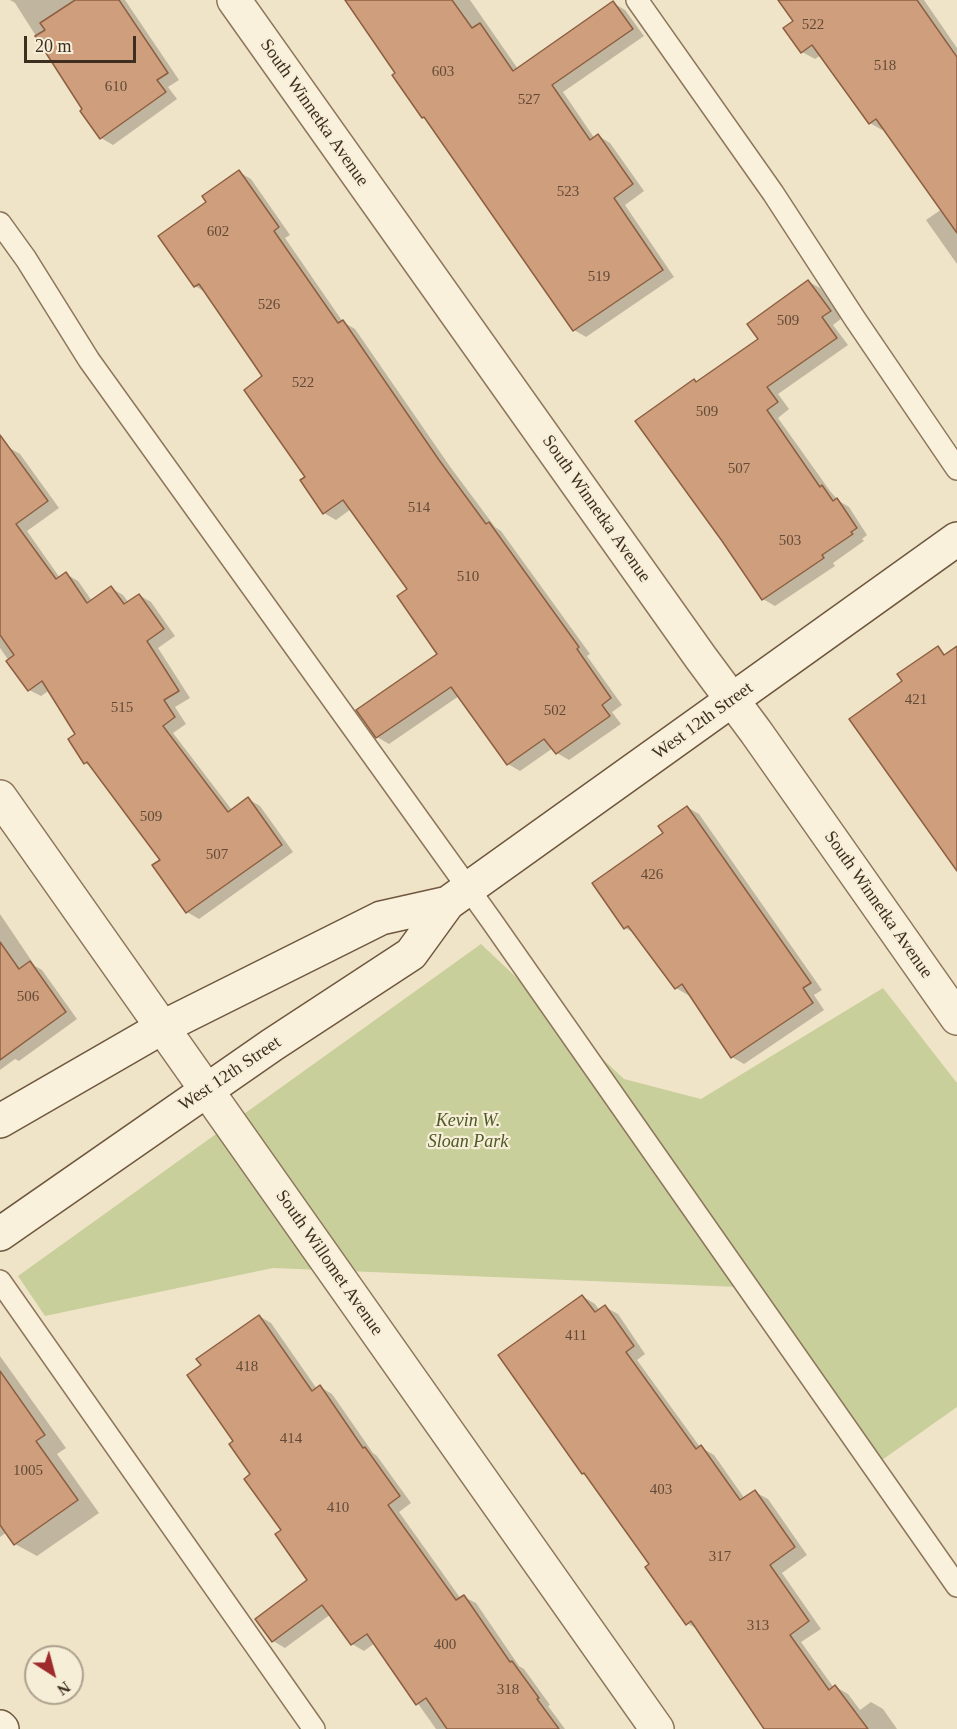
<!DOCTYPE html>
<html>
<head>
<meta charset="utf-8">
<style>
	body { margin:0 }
	#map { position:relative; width:957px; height:1729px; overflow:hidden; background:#f0e4c8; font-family:Georgia,serif }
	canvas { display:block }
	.north { position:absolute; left:24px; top:1645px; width:60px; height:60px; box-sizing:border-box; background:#f7eed8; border:2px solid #ada18e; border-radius:50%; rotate:144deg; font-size:16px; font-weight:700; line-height:24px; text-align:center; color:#3d2e20 }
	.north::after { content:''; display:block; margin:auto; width:21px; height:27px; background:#9e2a2b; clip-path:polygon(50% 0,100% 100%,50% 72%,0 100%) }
	.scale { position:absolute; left:24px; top:36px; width:112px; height:27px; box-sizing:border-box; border:3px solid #3d2e20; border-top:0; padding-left:8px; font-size:18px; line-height:21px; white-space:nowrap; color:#3d2e20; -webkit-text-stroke:4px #f7eed8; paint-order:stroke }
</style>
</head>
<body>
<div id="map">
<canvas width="957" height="1729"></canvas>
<div class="north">N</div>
<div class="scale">20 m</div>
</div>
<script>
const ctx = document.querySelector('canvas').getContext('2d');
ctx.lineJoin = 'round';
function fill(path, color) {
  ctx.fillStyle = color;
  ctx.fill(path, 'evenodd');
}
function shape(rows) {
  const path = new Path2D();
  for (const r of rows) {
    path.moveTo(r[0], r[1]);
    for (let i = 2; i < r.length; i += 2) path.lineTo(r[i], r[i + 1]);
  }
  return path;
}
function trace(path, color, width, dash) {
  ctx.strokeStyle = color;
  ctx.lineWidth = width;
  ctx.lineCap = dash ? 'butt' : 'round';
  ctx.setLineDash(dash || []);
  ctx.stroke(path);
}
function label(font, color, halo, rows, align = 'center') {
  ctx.font = font + ' Georgia,serif';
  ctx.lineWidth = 4.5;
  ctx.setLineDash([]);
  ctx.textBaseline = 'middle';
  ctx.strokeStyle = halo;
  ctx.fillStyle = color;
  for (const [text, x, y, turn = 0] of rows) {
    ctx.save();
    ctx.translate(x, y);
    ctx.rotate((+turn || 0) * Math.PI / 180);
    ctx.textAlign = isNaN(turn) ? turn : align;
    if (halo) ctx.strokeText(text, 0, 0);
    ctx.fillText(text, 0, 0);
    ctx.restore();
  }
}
const green = shape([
	[481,944,624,1079,701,1099,883,988,957,1083,957,1407,882,1460,762,1288,273,1268,45,1316,18,1276]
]);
const shadow = shape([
	[10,0,125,0,179,80,168,87,177,99,113,145,101,138,15,3],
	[347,0,470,0,518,69,613,3,625,10,644,36,563,92,595,139,599,136,610,143,644,191,625,205,674,277,586,337,574,330,428,119,423,117,397,73],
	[780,0,924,0,957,48,957,264,926,220,942,209,885,128,882,130,870,123,821,55,815,59,802,52,795,21],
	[239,172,251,179,290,235,285,238,343,322,355,329,451,468,495,527,501,531,590,654,587,656,622,705,612,712,621,724,569,760,557,753,553,748,520,771,508,764,459,696,389,744,377,737,439,654,409,589,351,509,336,520,324,513,264,377,207,293,195,286,208,202],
	[809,282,820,288,842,318,833,325,848,345,778,394,789,409,778,418,830,491,839,501,849,507,867,535,862,539,864,541,833,563,835,566,775,606,763,599,694,381,697,382,760,340],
	[8,447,20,454,59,508,27,531,60,578,66,574,78,581,92,601,111,588,123,595,129,603,139,595,151,602,175,636,158,648,190,698,175,707,186,724,173,733,232,810,248,799,260,806,293,852,199,919,187,912,162,860,93,768,85,763,77,734,50,690,41,696,29,690,0,648,0,449],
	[687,807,699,814,822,990,814,995,824,1010,744,1064,732,1057,690,994,688,995,676,988,636,934,625,928,665,833],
	[0,914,35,966,42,970,77,1019,19,1061,15,1059,0,1070],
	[582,1296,595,1304,600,1311,605,1307,618,1314,645,1354,637,1360,700,1447,714,1455,745,1499,755,1492,768,1499,807,1555,782,1573,821,1629,801,1642,834,1688,836,1687,848,1694,860,1710,871,1702,883,1709,897,1729,767,1729,699,1630,687,1623,651,1564,589,1476,583,1473],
	[259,1316,271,1323,317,1389,320,1387,332,1394,373,1453,377,1456,411,1503,399,1512,461,1599,464,1597,476,1603,519,1666,524,1669,550,1705,548,1706,565,1729,436,1729,375,1643,364,1651,352,1644,331,1614,285,1648,273,1641,309,1581,236,1441],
	[0,1356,66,1448,57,1454,99,1513,37,1556,15,1544,7,1532,0,1537]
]);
const building = shape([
	[75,0,119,0,168,73,157,80,166,92,100,139,80,111,82,109,35,36,45,30,40,23,75,0],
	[345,0,452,0,472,28,480,23,513,71,613,1,633,29,552,85,590,140,598,134,633,184,614,198,663,270,573,331,424,117,422,118,392,75,395,73,345,0],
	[778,0,917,0,957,57,957,233,876,119,869,124,812,45,801,53,783,28,793,21,778,0],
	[239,170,279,227,274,231,338,323,343,320,439,460,486,524,489,522,579,647,577,649,611,698,602,705,610,716,556,754,544,739,507,765,451,687,376,738,356,710,437,654,397,596,407,589,343,500,323,514,300,480,305,477,244,390,262,376,199,284,194,287,158,236,206,202,202,196,239,170],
	[808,280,831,311,822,317,837,338,767,387,778,402,767,410,820,487,822,485,833,501,837,498,857,528,851,532,853,534,822,555,824,558,762,600,722,541,635,421,694,379,696,382,758,339,747,324,808,280],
	[0,435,48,501,16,524,56,579,66,572,87,603,111,586,124,604,139,594,164,629,147,641,179,691,164,700,175,717,163,726,228,812,248,797,282,845,186,913,152,865,160,860,87,762,84,764,68,739,75,734,42,681,28,691,6,661,14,655,0,635,0,435],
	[938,646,944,655,957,646,957,871,849,719,902,681,897,674,938,646],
	[687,806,811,983,803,988,813,1003,731,1058,682,984,675,989,628,926,624,929,592,883,663,833,658,826,687,806],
	[0,942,19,969,30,961,66,1012,0,1060,0,942],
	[582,1295,595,1312,605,1305,634,1346,626,1352,696,1449,701,1445,740,1500,755,1490,795,1547,770,1565,809,1621,790,1635,829,1690,835,1685,868,1729,764,1729,691,1621,686,1625,645,1567,649,1564,584,1473,582,1474,498,1355,582,1295],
	[259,1315,312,1391,320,1385,363,1448,365,1447,400,1496,388,1505,456,1600,464,1595,510,1662,512,1661,539,1698,537,1699,559,1729,447,1729,426,1698,416,1705,367,1634,351,1645,322,1605,272,1642,255,1619,307,1580,275,1534,281,1530,244,1479,250,1474,229,1444,233,1441,187,1375,201,1365,196,1359,259,1315],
	[0,1371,45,1435,36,1441,78,1500,14,1545,0,1525,0,1371]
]);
const lane = shape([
	[637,0,773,193,855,319,957,469],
	[0,223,26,259,89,360,491,920,957,1586],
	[0,1281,314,1729]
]);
const street = shape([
	[234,0,701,658,756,732,957,1018],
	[0,797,657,1729]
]);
const secondary = shape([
	[0,1121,163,1027,381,918,448,903],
	[0,1234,272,1045,411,954,448,903,957,539],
	[0,1727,2,1729]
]);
const numberNames = [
	["522",813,25],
	["518",885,66],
	["603",443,72],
	["610",116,87],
	["527",529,100],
	["523",568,192],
	["602",218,232],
	["519",599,277],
	["526",269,305],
	["509",788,321],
	["522",303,383],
	["509",707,412],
	["507",739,469],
	["514",419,508],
	["503",790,541],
	["510",468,577],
	["421",916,700],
	["515",122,708],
	["502",555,711],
	["509",151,817],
	["507",217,855],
	["426",652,875],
	["506",28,997],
	["411",576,1336],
	["418",247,1367],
	["414",291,1439],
	["1005",28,1471],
	["403",661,1490],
	["410",338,1508],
	["317",720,1557],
	["313",758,1626],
	["400",445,1645],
	["318",508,1690]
];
const streetNames = [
	["South Winnetka Avenue",314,113,55],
	["South Winnetka Avenue",596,509,55],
	["West 12th Street",703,721,-36],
	["South Winnetka Avenue",878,905,55],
	["West 12th Street",230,1074,-34],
	["South Willomet Avenue",329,1263,55]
];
const parkNames = [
	["Kevin W.",468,1121],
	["Sloan Park",468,1142]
];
fill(green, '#c9cf9b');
fill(shadow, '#0003');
fill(building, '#cf9f7d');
trace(building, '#8d5f41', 1.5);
trace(lane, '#8d765c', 24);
trace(street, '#8d765c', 36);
trace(secondary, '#6f573f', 36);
trace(lane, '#faf1dc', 21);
trace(street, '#faf1dc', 33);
trace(secondary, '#faf1dc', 33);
label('15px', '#624a37', null, numberNames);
label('18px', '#3d2e20', '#f7eed8', streetNames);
label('italic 18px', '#4d5a26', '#f7eed8', parkNames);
</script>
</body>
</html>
